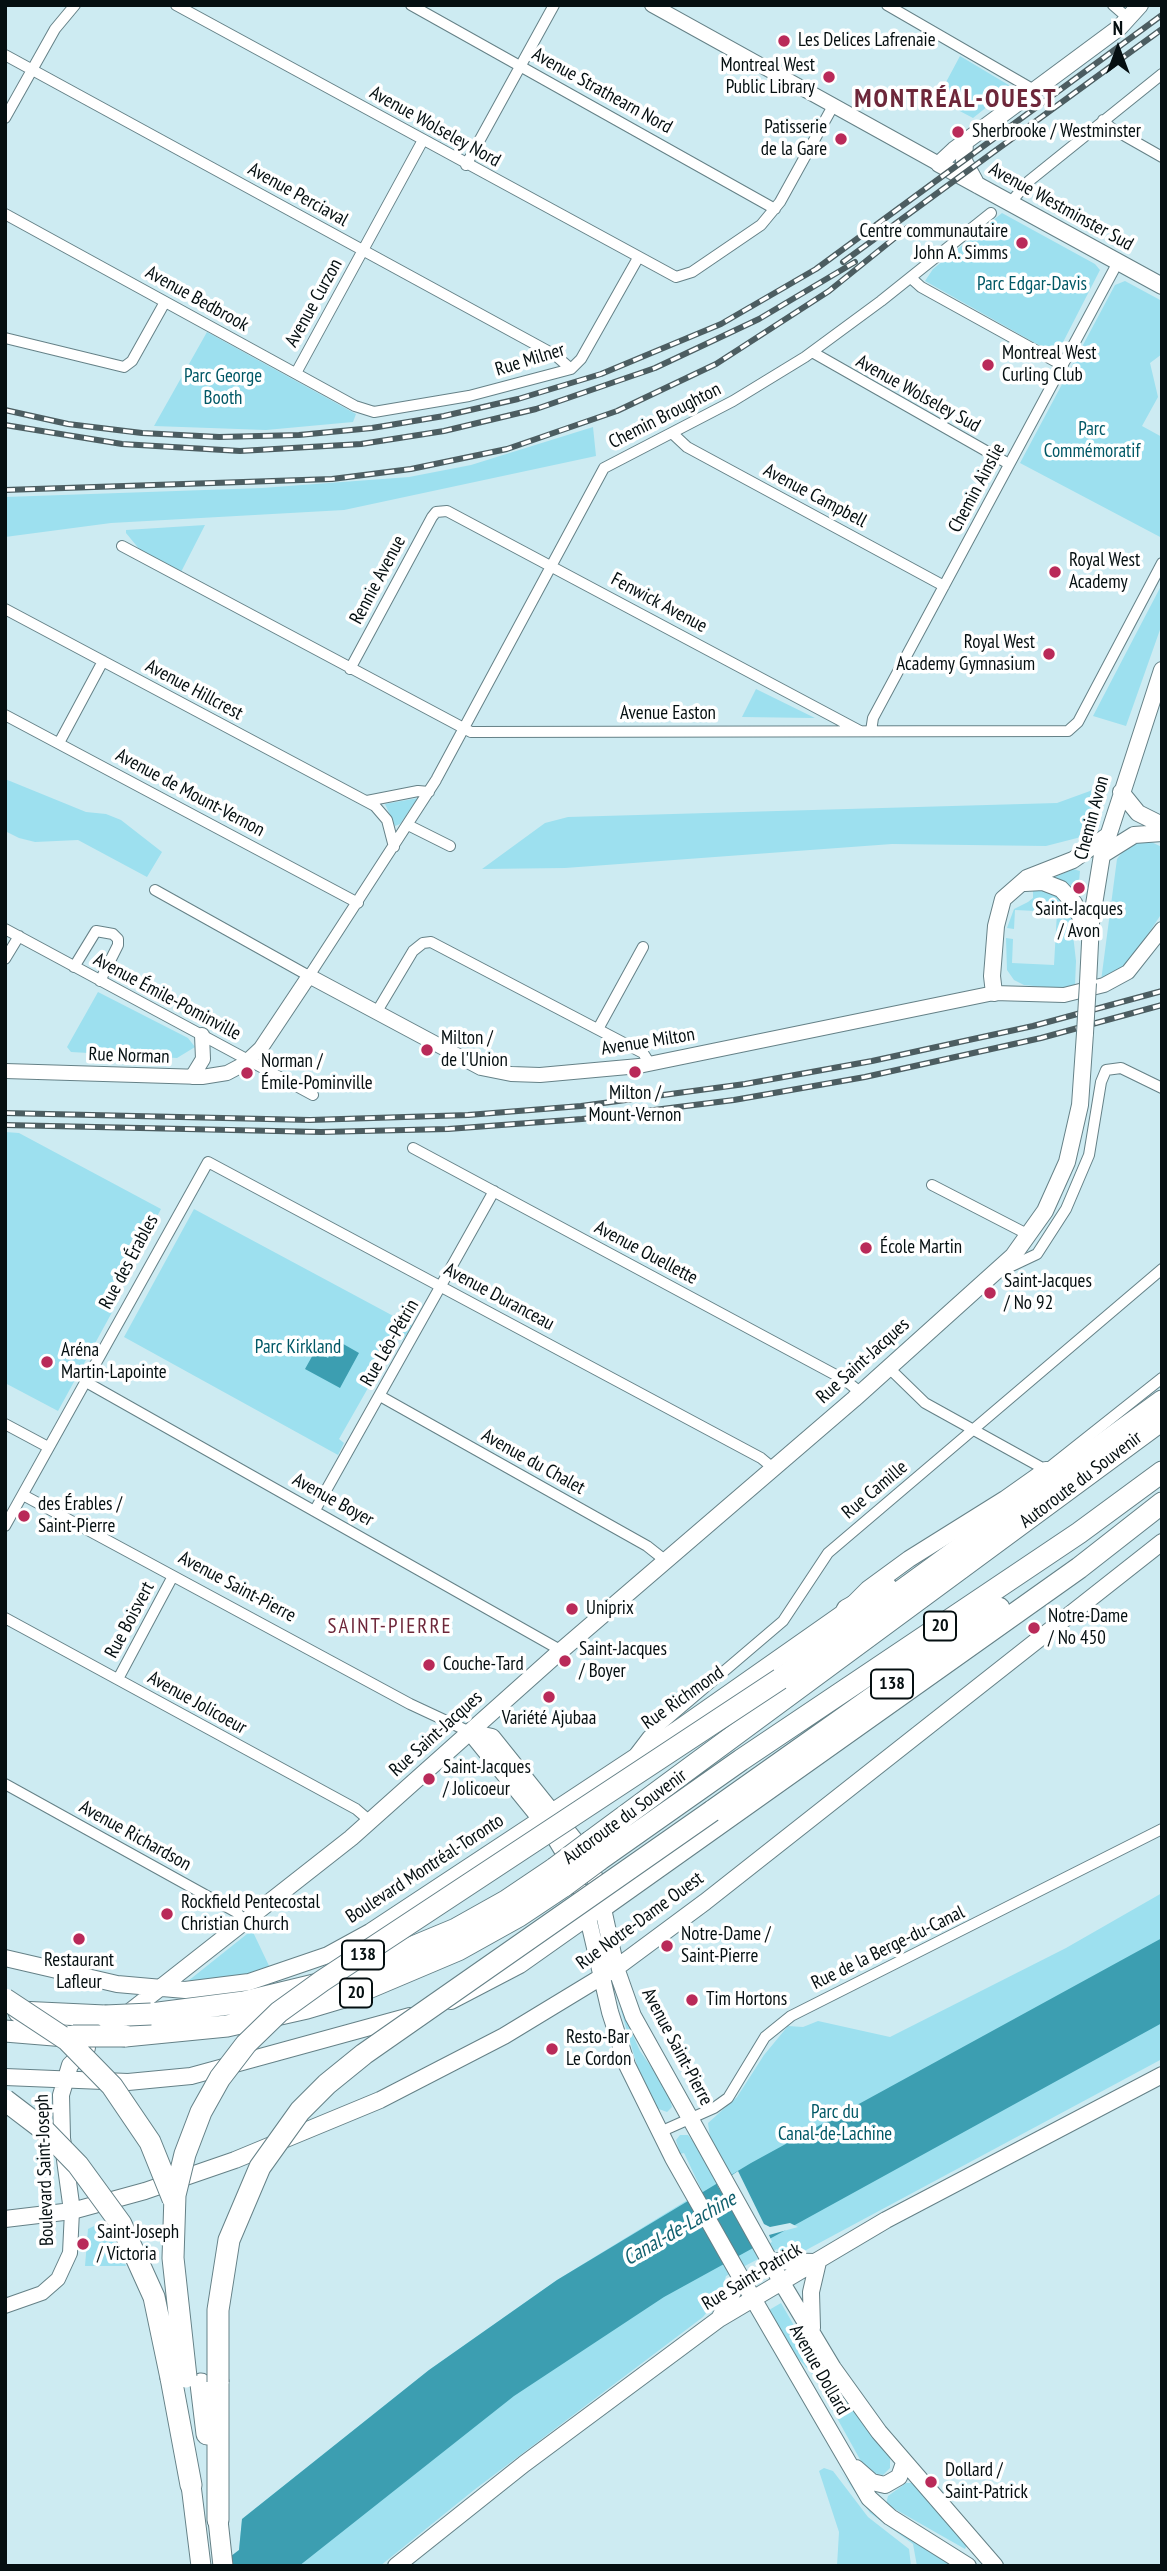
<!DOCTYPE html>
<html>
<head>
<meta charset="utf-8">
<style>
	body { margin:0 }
	#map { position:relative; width:1167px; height:2571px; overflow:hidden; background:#cdebf2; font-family:"PT Sans Narrow",sans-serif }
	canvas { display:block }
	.frame { position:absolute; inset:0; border:7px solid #050f11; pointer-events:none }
	.north { position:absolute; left:1083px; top:14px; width:70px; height:70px; -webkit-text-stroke:5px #fff; paint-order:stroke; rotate:0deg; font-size:19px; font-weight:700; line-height:28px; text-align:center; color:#050f11 }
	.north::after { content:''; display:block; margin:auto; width:24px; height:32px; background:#050f11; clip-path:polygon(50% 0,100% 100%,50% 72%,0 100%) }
</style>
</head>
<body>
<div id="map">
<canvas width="1167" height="2571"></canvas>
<div class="frame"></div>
<div class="north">N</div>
</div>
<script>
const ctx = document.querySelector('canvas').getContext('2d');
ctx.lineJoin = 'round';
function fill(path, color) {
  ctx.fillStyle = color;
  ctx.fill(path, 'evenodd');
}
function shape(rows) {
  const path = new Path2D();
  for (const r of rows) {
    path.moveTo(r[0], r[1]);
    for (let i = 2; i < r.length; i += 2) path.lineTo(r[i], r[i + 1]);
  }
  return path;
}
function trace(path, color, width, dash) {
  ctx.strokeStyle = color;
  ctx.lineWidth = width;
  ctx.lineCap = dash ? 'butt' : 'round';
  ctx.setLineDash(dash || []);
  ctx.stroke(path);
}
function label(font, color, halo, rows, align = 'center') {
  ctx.font = font + ' "PT Sans Narrow",sans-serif';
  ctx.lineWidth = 7;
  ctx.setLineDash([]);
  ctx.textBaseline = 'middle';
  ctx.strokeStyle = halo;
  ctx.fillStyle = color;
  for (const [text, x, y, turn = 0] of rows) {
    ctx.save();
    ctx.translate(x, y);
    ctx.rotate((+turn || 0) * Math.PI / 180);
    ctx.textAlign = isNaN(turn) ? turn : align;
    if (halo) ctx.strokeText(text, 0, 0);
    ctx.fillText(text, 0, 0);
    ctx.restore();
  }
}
const green = shape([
	[960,56,1012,87,973,118,937,99],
	[1002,213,1095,264,1100,270,1059,350,1051,352,925,281,933,269],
	[1125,281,1162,301,1162,354,1150,363,1158,397,1142,426,1162,437,1162,538,1020,463,1115,285],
	[207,332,356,414,353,422,266,430,154,426],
	[593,427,596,456,344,510,111,523,5,537,5,497,262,488,409,477,471,465],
	[205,525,181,572,140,550,126,533,126,530],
	[1162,584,1162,624,1126,726,1093,716],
	[756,689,815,718,742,717],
	[1107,777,1081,837,1046,846,892,844,565,868,482,869,545,823,568,817,1057,803,1090,791],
	[5,779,86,812,106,814,121,820,162,852,147,877,78,840,35,842,19,838,5,831],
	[418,798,400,824,395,826,385,804],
	[1149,841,1162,847,1162,913,1130,961,1116,973,1101,981,1117,859,1124,850,1136,843],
	[1073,869,1080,871,1079,882,1076,882,1076,896,1053,878],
	[1038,888,1057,893,1070,908,1076,961,1075,986,1054,988,1024,985,1014,980,1007,970,1006,938,1013,939,1012,963,1054,965,1057,912,1015,910,1014,929,1007,928,1014,909,1028,902,1033,898,1033,889],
	[98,992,188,1038,195,1047,177,1058,71,1052,67,1047],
	[5,1132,19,1133,161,1209,112,1302,116,1305,58,1411,5,1383],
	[194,1209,412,1326,403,1340,397,1337,339,1439,344,1443,338,1455,124,1337],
	[1162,1893,1162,2059,795,2256,784,2255,777,2249,726,2276,721,2295,703,2317,474,2490,380,2566,218,2566,239,2550,242,2519,429,2370,557,2280,702,2191,684,2153,680,2154,676,2140,680,2135,688,2135,704,2156,710,2138,708,2123,737,2097,764,2055,788,2026,803,2027,818,2021,890,2037,1066,1948],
	[252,1930,271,1970,186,1984,188,1981],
	[620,2007,640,2051,668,2091,672,2107,667,2112,656,2108,641,2079],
	[108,2219,126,2266,85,2266,88,2229],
	[781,2303,818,2367,890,2456,890,2468,883,2475,867,2472,813,2375,790,2349,778,2328,769,2310],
	[837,2466,866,2505,882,2520,955,2566,917,2566,913,2544,870,2513],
	[824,2468,833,2471,868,2517,909,2549,911,2566,837,2566,839,2532,819,2471],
	[906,2483,913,2483,967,2545,965,2549,886,2504,888,2496]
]);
const water = shape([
	[338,1341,359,1353,340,1388,305,1369,315,1351,328,1358],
	[1162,1938,1162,2023,664,2297,514,2396,299,2566,218,2566,239,2550,242,2519,429,2370,557,2280,751,2163]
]);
const pier = shape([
	[738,2171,764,2224,770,2227,790,2223,798,2227,769,2235,772,2242,757,2250,717,2185]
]);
const minor = shape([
	[176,5,676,277,692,272,761,225,780,202,833,106],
	[411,5,775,209],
	[887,5,1034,90],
	[1113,5,1129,19],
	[5,55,555,355,571,369],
	[5,118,55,29,75,5],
	[1103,120,1111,128,1162,157],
	[466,165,554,5],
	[1010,203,1029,181,1162,74],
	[5,214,355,406,374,412,469,396,571,369,581,359,638,258],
	[911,278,921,287,1062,365],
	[5,338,124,367,132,361,165,302],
	[812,352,1009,464],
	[296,373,423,140],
	[672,433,687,447,944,586],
	[122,546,471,732,1068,731,1078,722,1162,563],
	[5,609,375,806,387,820,394,847],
	[350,669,432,517,436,512,447,511,860,731],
	[5,715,358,903],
	[871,731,873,718,1118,262],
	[59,743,103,661],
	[437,778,604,468,733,401,805,357,881,301,991,213],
	[367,801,418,791,429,792],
	[408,825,450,846],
	[155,890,309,976,436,780],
	[5,929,313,1095],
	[5,959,19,936],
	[74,967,96,931,113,934,118,939,118,945,100,981],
	[376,1013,413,951,423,943,431,942,643,1053,650,1064],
	[598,1029,643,947],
	[413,1148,845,1380,861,1393],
	[932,1185,1029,1235],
	[1001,1271,1037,1254,1066,1209,1089,1155,1101,1082,1106,1070,1121,1068,1162,1088],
	[888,1367,925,1403,1046,1470,1162,1378],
	[86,1382,562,1651],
	[380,1396,647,1546,666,1561],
	[5,1424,48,1447],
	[23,1495,410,1704,470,1732],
	[315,1510,494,1191],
	[5,1526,208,1162,761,1458,773,1468],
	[5,1618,356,1809,370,1821],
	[118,1679,173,1576],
	[635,1753,648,1736,783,1621,828,1553,1162,1269],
	[5,1784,236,1912,246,1922],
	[660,2132,714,2108,728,2098,765,2037,791,2016,1162,1829]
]);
const tertiary = shape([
	[652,5,939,164],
	[5,1071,202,1077,227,1073,244,1064,261,1048,309,976,481,1068,511,1074,540,1075,639,1066,994,993,1064,995,1104,985,1128,972,1162,929],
	[192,1077,203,1059,202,1035],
	[5,2306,42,2293,58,2279,70,2253,72,2211]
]);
const secondary = shape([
	[1140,5,1120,27,954,150,939,164,1162,286],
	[965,142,964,161,977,185],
	[1121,792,1138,813,1162,825],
	[1102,855,1134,835,1162,833],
	[1025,883,1043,882,1061,889,1074,903,1089,936],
	[1088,983,1091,923,1102,855,1162,670],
	[994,993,992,976,996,926,1003,899,1027,878,1073,860,1107,836],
	[470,1732,492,1737,585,1853,598,1886,616,1968,633,2016,782,2283,833,2368,879,2432,995,2566],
	[470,1732,552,1833,573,1868],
	[582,1892,610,2012,627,2065,673,2158,737,2271,869,2498,890,2517,968,2566],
	[5,1958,117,1984,185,1990,249,1982,328,1955,370,1932,676,1730,847,1610,868,1589,909,1559,1005,1499,1046,1470],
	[451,2001,520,1965,595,1912],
	[123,2017,351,1838,556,1655,854,1399,1013,1256,1045,1211,1067,1162,1080,1105,1085,1033],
	[5,2077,128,2082,191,2076,410,2016],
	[72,2211,62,2138,61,2095,70,2065,87,2048],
	[5,2219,72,2211,145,2191,235,2160,380,2100,504,2036,616,1968,705,1902,1162,1542],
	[770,2261,815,2262],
	[719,2319,740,2278],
	[812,2328,811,2292,818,2262],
	[856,2468,872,2482,885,2485,899,2477,904,2463],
	[396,2566,524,2464,719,2319,886,2220,1162,2075]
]);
const trunk = shape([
	[191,2485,201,2566],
	[218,2520,223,2566]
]);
const motorway = shape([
	[847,1610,887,1588],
	[780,1679,1162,1401],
	[712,1811,999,1608],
	[591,1841,1162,1420],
	[599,1860,741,1760,1079,1533,1162,1472],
	[603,1906,1079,1568,1162,1503],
	[19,2012,105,2016],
	[151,2014,244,2002,331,1981,456,1929,506,1901,555,1868],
	[5,2031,66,2036],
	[125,2036,227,2026,307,2008,354,1994,458,1950,519,1916,564,1886],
	[171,2378,191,2485],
	[201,2384,207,2434],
	[218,2520,218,2382]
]);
const rail = shape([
	[843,262,1162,29],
	[5,410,68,424,142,433,219,437,299,435,372,428,444,416,518,399,601,374,721,324,816,269,1162,15],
	[5,425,122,444,240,451,361,444,444,431,536,409,655,368,759,319,855,262],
	[5,490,332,479,411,469,507,449,617,411,716,364,829,291,907,228],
	[5,1113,310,1120,468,1115,581,1106,745,1084,872,1061,1033,1026,1162,991],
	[5,1125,321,1132,448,1129,582,1119,734,1100,865,1077,1041,1038,1162,1005]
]);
const secondaryBridge = shape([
	[1085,1033,1088,983]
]);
const motorwayBridge = shape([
	[555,1868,591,1841],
	[564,1886,599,1860],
	[5,1999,67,2040,112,2086,150,2142,173,2199],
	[105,2016,151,2014],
	[73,2036,125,2036],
	[5,2100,43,2129,78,2165,121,2224,154,2297,171,2378],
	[186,2377,173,2258,175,2195,185,2154,201,2112,220,2078,246,2044,279,2012,322,1981,780,1679],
	[218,2382,218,2310,229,2240,260,2167,300,2111,327,2084,364,2054,712,1811]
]);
const markers = [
	[784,41,7,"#b92a59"],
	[829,77,7,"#b92a59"],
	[958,132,7,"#b92a59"],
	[841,139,7,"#b92a59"],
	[1022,243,7,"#b92a59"],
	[988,365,7,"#b92a59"],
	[1055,572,7,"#b92a59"],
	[1049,654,7,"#b92a59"],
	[1079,888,7,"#b92a59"],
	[427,1050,7,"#b92a59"],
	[635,1072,7,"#b92a59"],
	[247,1073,7,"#b92a59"],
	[866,1248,7,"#b92a59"],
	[990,1293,7,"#b92a59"],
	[47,1362,7,"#b92a59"],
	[24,1516,7,"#b92a59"],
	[572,1609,7,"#b92a59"],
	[1034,1628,7,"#b92a59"],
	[565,1661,7,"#b92a59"],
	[429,1665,7,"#b92a59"],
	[549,1697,7,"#b92a59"],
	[429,1779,7,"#b92a59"],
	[167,1914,7,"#b92a59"],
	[79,1939,7,"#b92a59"],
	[667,1946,7,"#b92a59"],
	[692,2000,7,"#b92a59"],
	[552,2049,7,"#b92a59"],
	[83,2244,7,"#b92a59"],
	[931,2482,7,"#b92a59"]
];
const shields = [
	[940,1626,32],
	[892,1684,42],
	[363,1955,42],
	[356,1993,32]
];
const shieldNames = [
	["20",940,1626],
	["138",892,1684],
	["138",363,1955],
	["20",356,1993]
];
const poiNames = [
	["Les Delices Lafrenaie",798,41],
	["Montreal West",815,66,"right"],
	["Public Library",815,88,"right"],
	["Patisserie",827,128,"right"],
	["de la Gare",827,150,"right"],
	["Sherbrooke / Westminster",972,132],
	["Centre communautaire",1008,232,"right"],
	["John A. Simms",1008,254,"right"],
	["Montreal West",1002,354],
	["Curling Club",1002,376],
	["Royal West",1069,561],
	["Academy",1069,583],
	["Royal West",1035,643,"right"],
	["Academy Gymnasium",1035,665,"right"],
	["Saint-Jacques",1079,910,"center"],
	["/ Avon",1079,932,"center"],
	["Milton /",441,1039],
	["de l'Union",441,1061],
	["Norman /",261,1062],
	["Émile-Pominville",261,1084],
	["Milton /",635,1094,"center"],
	["Mount-Vernon",635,1116,"center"],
	["École Martin",880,1248],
	["Saint-Jacques",1004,1282],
	["/ No 92",1004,1304],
	["Aréna",61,1351],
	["Martin-Lapointe",61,1373],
	["des Érables /",38,1505],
	["Saint-Pierre",38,1527],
	["Uniprix",586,1609],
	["Notre-Dame",1048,1617],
	["/ No 450",1048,1639],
	["Saint-Jacques",579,1650],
	["/ Boyer",579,1672],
	["Couche-Tard",443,1665],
	["Variété Ajubaa",549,1719,"center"],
	["Saint-Jacques",443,1768],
	["/ Jolicoeur",443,1790],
	["Rockfield Pentecostal",181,1903],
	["Christian Church",181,1925],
	["Notre-Dame /",681,1935],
	["Saint-Pierre",681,1957],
	["Restaurant",79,1961,"center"],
	["Lafleur",79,1983,"center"],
	["Tim Hortons",706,2000],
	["Resto-Bar",566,2038],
	["Le Cordon",566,2060],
	["Saint-Joseph",97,2233],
	["/ Victoria",97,2255],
	["Dollard /",945,2471],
	["Saint-Patrick",945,2493]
];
const streetNames = [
	["Avenue Strathearn Nord",602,91,29],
	["Avenue Wolseley Nord",435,127,29],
	["Avenue Perciaval",298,195,29],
	["Avenue Westminster Sud",1061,207,29],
	["Avenue Bedbrook",197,299,29],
	["Avenue Curzon",314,303,-61],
	["Rue Milner",530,360,-17],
	["Avenue Wolseley Sud",918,394,29],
	["Chemin Broughton",665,416,-27],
	["Chemin Ainslie",977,488,-62],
	["Avenue Campbell",815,496,28],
	["Rennie Avenue",378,580,-62],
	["Fenwick Avenue",659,603,28],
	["Avenue Hillcrest",194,690,28],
	["Avenue Easton",668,714],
	["Avenue de Mount-Vernon",190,793,28],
	["Chemin Avon",1092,818,-75],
	["Avenue Émile-Pominville",167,997,28],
	["Avenue Milton",648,1042,-9],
	["Rue Norman",129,1056,2],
	["Avenue Ouellette",646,1253,28],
	["Rue des Érables",129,1262,-62],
	["Avenue Duranceau",499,1297,28],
	["Rue Léo-Pétrin",390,1343,-60],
	["Rue Saint-Jacques",863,1361,-42],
	["Avenue du Chalet",533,1462,29],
	["Autoroute du Souvenir",1081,1480,-37],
	["Rue Camille",875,1490,-40],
	["Avenue Boyer",333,1500,29],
	["Avenue Saint-Pierre",237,1587,28],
	["Rue Boisvert",130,1620,-62],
	["Rue Richmond",683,1698,-35],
	["Avenue Jolicoeur",197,1703,29],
	["Rue Saint-Jacques",436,1734,-42],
	["Autoroute du Souvenir",625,1817,-36],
	["Avenue Richardson",135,1836,29],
	["Boulevard Montréal-Toronto",425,1869,-33],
	["Rue Notre-Dame Ouest",640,1921,-36],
	["Rue de la Berge-du-Canal",888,1948,-26],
	["Avenue Saint-Pierre",677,2047,62],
	["Boulevard Saint-Joseph",45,2170,-92],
	["Rue Saint-Patrick",752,2277,-31],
	["Avenue Dollard",819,2370,60]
];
const parkNames = [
	["Parc Edgar-Davis",1032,285],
	["Parc George",223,377],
	["Booth",223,399],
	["Parc",1092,430],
	["Commémoratif",1092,452],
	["Parc Kirkland",298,1348],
	["Parc du",835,2113],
	["Canal-de-Lachine",835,2135]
];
const neighbourhoodNames = [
	["SAINT-PIERRE",390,1627]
];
const waterNames = [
	["Canal-de-Lachine",680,2229,-30]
];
const districtNames = [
	["MONTRÉAL-OUEST",956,100]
];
fill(green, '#9de0ef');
fill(water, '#3c9eb1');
fill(pier, '#cdebf2');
trace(minor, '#658187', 12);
trace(tertiary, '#658187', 16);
trace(secondary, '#658187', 18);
trace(trunk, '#658187', 21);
trace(motorway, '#658187', 23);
trace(minor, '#fff', 10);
trace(tertiary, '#fff', 14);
trace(secondary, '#fff', 16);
trace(trunk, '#fff', 19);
trace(motorway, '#fff', 21);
trace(rail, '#4c5d61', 6);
trace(rail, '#fff', 3.5, [10]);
trace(secondaryBridge, '#658187', 18, []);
trace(motorwayBridge, '#658187', 23, []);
trace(secondaryBridge, '#fff', 16);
trace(motorwayBridge, '#fff', 21);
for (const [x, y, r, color] of markers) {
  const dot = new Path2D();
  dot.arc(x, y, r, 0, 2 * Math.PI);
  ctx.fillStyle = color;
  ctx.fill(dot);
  trace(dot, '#fff', 2.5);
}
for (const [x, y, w] of shields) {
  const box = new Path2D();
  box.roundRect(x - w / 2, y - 14.5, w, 29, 5);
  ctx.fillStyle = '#fff';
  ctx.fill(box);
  trace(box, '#050f11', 2);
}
label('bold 18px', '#050f11', null, shieldNames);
label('19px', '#050f11', '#fff', poiNames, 'left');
label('19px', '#050f11', '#fff', streetNames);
label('19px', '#005866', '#fff', parkNames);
ctx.letterSpacing = '2px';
label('21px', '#6d273a', '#fff', neighbourhoodNames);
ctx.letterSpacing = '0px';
label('italic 21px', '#11606e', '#fff', waterNames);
ctx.letterSpacing = '2px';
label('bold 26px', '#6d273a', '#fff', districtNames);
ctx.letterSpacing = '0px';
</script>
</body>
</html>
